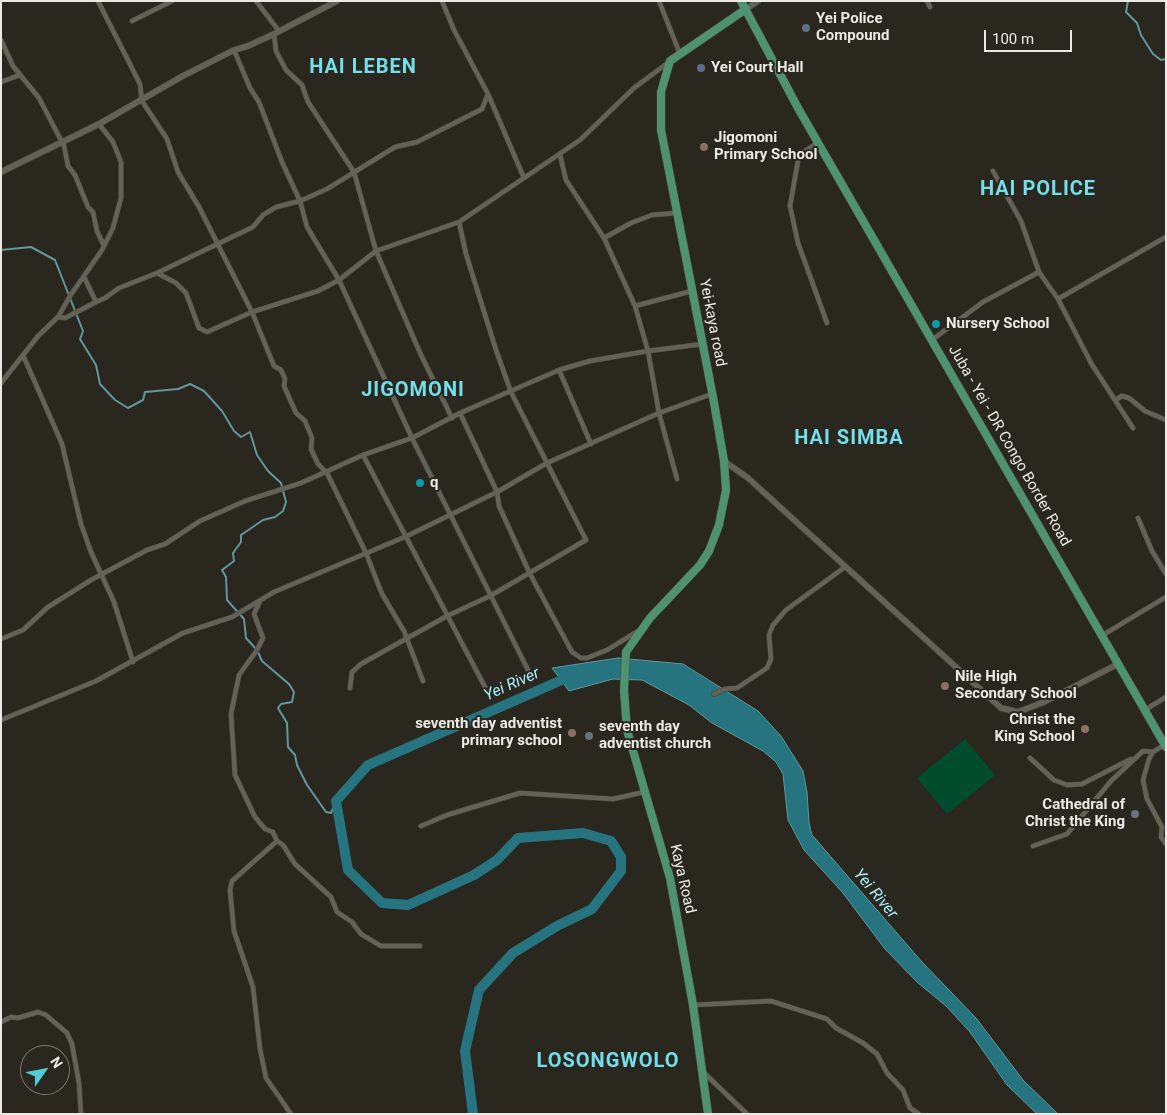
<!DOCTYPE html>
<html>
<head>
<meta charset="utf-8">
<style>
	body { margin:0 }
	#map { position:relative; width:1167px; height:1115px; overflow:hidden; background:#2a271f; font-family:Roboto,sans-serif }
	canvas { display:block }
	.frame { position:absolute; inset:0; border:2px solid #ebe9e3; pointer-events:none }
	.north { position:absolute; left:20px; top:1045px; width:50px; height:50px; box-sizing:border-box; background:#2a271f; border:1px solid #77756d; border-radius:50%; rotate:57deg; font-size:14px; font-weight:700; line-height:20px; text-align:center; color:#ebe9e3 }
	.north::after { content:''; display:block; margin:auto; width:18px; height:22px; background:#52cbd8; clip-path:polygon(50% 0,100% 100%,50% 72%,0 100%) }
	.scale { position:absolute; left:984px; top:30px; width:88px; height:22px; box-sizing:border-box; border:2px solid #ebe9e3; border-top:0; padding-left:6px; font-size:15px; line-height:18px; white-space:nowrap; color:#ebe9e3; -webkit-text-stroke:4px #2a271f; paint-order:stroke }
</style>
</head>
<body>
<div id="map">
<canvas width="1167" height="1115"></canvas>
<div class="frame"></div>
<div class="north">N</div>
<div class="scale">100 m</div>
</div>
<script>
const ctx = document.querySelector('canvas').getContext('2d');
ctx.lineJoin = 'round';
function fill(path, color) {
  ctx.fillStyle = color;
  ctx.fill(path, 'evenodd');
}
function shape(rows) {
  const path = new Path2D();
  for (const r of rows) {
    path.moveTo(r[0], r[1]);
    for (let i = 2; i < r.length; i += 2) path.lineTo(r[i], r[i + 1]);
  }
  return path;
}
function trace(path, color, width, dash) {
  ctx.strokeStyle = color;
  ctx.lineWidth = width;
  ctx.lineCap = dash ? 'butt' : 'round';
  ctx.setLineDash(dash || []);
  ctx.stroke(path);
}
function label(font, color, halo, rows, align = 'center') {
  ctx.font = font + ' Roboto,sans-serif';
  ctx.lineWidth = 4;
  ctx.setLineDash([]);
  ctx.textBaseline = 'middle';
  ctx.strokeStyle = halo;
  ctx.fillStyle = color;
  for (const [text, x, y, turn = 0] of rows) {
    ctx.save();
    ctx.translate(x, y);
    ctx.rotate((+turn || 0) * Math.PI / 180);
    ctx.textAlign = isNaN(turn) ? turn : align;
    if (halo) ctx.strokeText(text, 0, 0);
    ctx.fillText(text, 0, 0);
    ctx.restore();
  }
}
const green = shape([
	[965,739,995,775,947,814,917,778]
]);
const water = shape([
	[618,658,683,664,758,711,781,736,803,771,807,792,809,823,812,835,922,962,976,1018,1023,1080,1058,1114,1037,1114,1007,1085,970,1032,946,1006,918,983,885,949,843,893,804,850,788,820,783,774,776,762,763,751,712,723,689,705,642,680,613,679,569,691,552,668,618,658]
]);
const stream = shape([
	[1128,1,1126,12,1137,23,1141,35,1153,54,1161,60,1166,59],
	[1,250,31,247,55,260,83,331,80,339,96,365,100,384,115,400,128,408,143,400,145,392,178,389,190,384,204,391,222,411,234,431,241,437,250,432,257,455,268,471,281,483,286,502,283,511,275,517,263,520,241,535,241,542,233,553,234,561,222,570,226,577,227,600,244,619,246,638,257,650,262,661,289,684,294,692,292,702,281,704,278,708,287,723,288,747,295,755,297,765,307,785,326,812,331,813,336,801]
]);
const river = shape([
	[473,1114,465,1051,479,990,513,953,557,926,592,909,621,871,621,857,611,841,583,833,518,838,497,860,474,875,408,905,382,903,348,870,336,801,368,765,571,676]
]);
const minor = shape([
	[98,1,140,84,142,101,167,139,178,172,199,207,252,312,274,366,281,370,285,379,284,386,296,413,305,421,312,438,311,449,318,464,327,473,366,553,382,594,404,631,423,681],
	[256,1,279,31],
	[442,1,454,30,488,94,524,178],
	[659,1,680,54],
	[927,1,930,7],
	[132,21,172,1],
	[274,34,276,51,286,70,302,85,308,102,354,172,376,251,421,355,452,418],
	[1,40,13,66,39,98,64,146,68,166,75,175,88,207,93,212,97,231,104,246],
	[234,50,250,88,259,102,282,162,300,201,307,227,339,280,412,438,528,670],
	[1,82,20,75],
	[819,142,799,155,790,206,798,243,827,323],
	[560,155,566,180,604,238,635,306,648,351,659,413,677,479],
	[993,171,1021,221,1039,272,1058,299,1091,363,1133,428],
	[604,238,631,223,652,215,676,213],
	[157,273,176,283,186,293,199,328,207,332,252,312,318,291,339,280,376,251,459,222,580,140,634,88,669,62],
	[84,277,96,302,105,298,119,288,157,273,253,227,263,215,276,207,300,201,327,189,395,147,417,142,482,109,488,94],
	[1058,299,1166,237],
	[635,306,692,291],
	[58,317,65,318,96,302],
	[932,340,983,302,1039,272],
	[23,355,62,444,81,524,91,552,114,602,133,662],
	[559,370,591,444],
	[1,383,38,336,58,317,70,296,102,250,113,228,121,198,121,162,113,142,99,124],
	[1115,400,1122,396,1129,398,1145,411,1166,420],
	[460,413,497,492,499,506,530,574,572,652,581,658,587,658,607,650,638,631],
	[363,455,485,687],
	[1138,518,1152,551,1166,574],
	[260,601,254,614,263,638,257,650,239,675,231,714,235,775,255,817,265,829,273,832,277,841,232,881,230,890,234,931,253,987,260,1049,266,1078,291,1114],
	[1103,635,1166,597],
	[1,639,23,630,48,607,91,580,147,550,165,544,200,521,245,501,301,483,363,455,412,438,460,413,559,370,590,361,648,351,703,344],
	[350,688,352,672,361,664,447,616,490,596,586,540,511,392,496,350,466,254,459,222],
	[714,694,725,689,737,688,767,668,771,659,769,635,773,625,786,610,845,567],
	[1145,710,1166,697],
	[1,720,96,681,183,633,232,617,274,592,407,536,497,492,547,463,659,413,712,394],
	[1164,745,1153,752,1149,759,1143,780,1147,799,1162,827,1161,837,1166,844],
	[1030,758,1054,780,1067,785,1082,784,1131,759],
	[421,826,447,815,520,793,613,799,644,792],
	[277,841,283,845,295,864,331,897,337,912,352,922,361,934,381,946,420,946],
	[1033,846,1067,834,1111,781,1143,751,1153,752],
	[693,1005,771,1001,827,1019,836,1028,863,1043,877,1054,887,1073,903,1090,910,1108,919,1114],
	[1,1022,11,1017,18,1018,38,1012,46,1015,67,1033,72,1044,79,1083,81,1114],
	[703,1072,747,1114]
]);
const tertiary = shape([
	[746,9,758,1],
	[1,172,99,124,181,77,234,50,248,46,274,34,337,1],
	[724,461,748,478,1001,708,1018,712,1044,702,1118,664]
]);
const primary = shape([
	[741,1,798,108,1166,747],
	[708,1114,693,1005,670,878,627,730,624,690,626,652,650,618,700,565,709,551,719,525,726,490,724,461,713,397,661,130,661,92,670,61,746,9]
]);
const markers = [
	[806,28,5,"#5c6f8a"],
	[701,68,5,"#5c6f8a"],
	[704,147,5,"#8d6e63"],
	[936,324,5,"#0f9aa8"],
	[420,483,5,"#0f9aa8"],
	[945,686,5,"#8d6e63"],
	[1085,729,5,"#8d6e63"],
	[572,733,5,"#8d6e63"],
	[589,736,5,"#6b7280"],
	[1135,814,5,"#6b7280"]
];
const poiNames = [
	["Yei Police",816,19],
	["Compound",816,36],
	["Yei Court Hall",711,68],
	["Jigomoni",714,138],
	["Primary School",714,155],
	["Nursery School",946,324],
	["q",430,483],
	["Nile High",955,677],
	["Secondary School",955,694],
	["Christ the",1075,720,"right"],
	["King School",1075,737,"right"],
	["seventh day adventist",562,724,"right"],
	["primary school",562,741,"right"],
	["seventh day",599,727],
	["adventist church",599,744],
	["Cathedral of",1125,805,"right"],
	["Christ the King",1125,822,"right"]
];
const streetNames = [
	["Yei-kaya road",712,323,79],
	["Juba - Yei - DR Congo Border Road",1009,446,60],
	["Kaya Road",682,879,77]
];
const waterNames = [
	["Yei River",512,685,-24],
	["Yei River",875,894,50]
];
const districtNames = [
	["HAI LEBEN",363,68],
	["HAI POLICE",1038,190],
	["JIGOMONI",413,391],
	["HAI SIMBA",849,439],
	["LOSONGWOLO",608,1062]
];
fill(green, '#004c2d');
fill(water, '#26747f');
trace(water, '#61979d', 1);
trace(stream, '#61979d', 2);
trace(river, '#26747f', 10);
trace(minor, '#47443d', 5.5);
trace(tertiary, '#47443d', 7);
trace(primary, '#47443d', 9);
trace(minor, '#646157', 4.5);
trace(tertiary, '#646157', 5.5);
trace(primary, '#4e9271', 8);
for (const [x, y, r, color] of markers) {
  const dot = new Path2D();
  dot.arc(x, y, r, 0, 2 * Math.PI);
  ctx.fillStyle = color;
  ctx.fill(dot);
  trace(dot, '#2a271f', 2);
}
label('bold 15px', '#ebe9e3', '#2a271f', poiNames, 'left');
label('15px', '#ebe9e3', '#2a271f', streetNames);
label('italic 16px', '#a5effa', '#2a271f', waterNames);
ctx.letterSpacing = '1px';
label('bold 20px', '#74dfeb', '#2a271f', districtNames);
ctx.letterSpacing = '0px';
</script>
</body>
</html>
